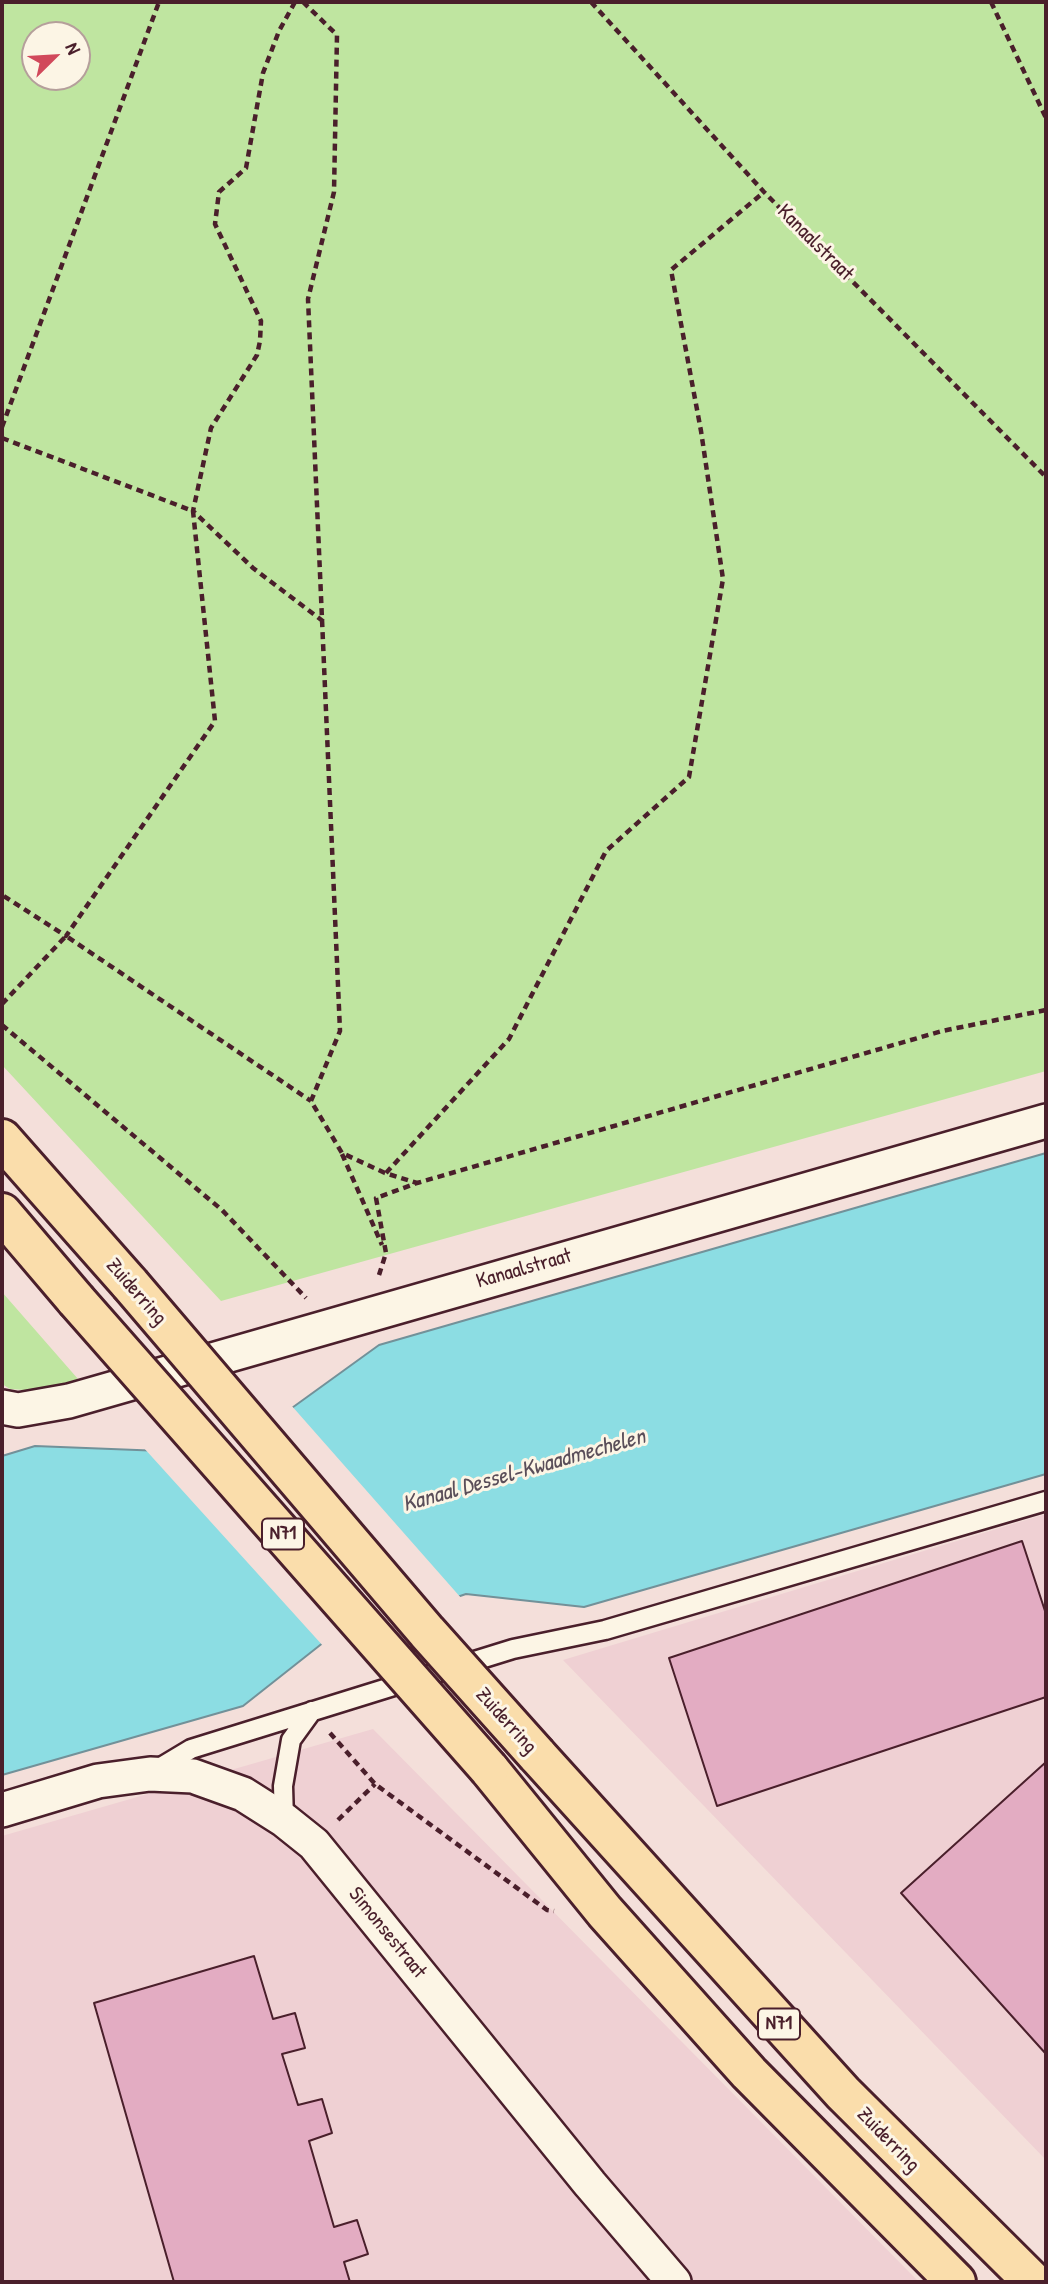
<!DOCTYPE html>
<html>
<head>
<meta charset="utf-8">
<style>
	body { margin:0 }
	#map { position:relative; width:1048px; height:2284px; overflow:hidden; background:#f4dfda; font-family:"Patrick Hand",sans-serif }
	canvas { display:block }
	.frame { position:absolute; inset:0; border:4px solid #4a1f2b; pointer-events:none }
	.north { position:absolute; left:21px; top:21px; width:70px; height:70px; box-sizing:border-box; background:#fcf5e5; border:2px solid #b59f9b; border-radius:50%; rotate:66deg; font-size:19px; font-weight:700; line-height:28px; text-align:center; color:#4a1f2b }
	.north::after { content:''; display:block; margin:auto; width:24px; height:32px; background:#d1495b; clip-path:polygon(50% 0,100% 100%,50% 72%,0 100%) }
</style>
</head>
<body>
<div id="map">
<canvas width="1048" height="2284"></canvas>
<div class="frame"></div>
<div class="north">N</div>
</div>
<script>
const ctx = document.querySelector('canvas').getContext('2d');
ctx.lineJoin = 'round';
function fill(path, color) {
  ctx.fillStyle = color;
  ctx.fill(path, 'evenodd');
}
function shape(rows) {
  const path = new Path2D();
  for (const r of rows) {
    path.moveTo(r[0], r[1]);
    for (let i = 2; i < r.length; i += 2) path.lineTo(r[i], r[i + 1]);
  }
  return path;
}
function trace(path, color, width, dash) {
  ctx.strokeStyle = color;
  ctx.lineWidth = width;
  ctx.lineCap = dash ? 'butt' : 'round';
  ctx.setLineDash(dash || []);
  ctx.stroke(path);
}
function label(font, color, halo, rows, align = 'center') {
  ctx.font = font + ' "Patrick Hand",sans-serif';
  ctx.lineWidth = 6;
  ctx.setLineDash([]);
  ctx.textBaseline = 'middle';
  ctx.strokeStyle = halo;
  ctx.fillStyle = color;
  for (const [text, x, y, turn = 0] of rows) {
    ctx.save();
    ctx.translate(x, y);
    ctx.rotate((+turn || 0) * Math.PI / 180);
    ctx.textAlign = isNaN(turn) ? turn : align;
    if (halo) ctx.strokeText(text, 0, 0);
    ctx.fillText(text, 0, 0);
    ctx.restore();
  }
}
const built = shape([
	[1046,1514,1046,2160,563,1660],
	[373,1729,919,2282,2,2282,2,1836]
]);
const green = shape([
	[2,2,1046,2,1046,1071,221,1301,2,1065],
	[35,35,77,35,77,77,35,77],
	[2,1292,78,1379,40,1391,10,1389,2,1384]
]);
const water = shape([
	[1046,1153,1046,1474,584,1607,466,1594,324,1642,243,1706,2,1775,2,1456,35,1446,162,1451,278,1418,379,1345,1046,1153]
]);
const pier = shape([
	[291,1405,462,1599,324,1647,143,1447,161,1447,277,1415]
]);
const building = shape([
	[1022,1541,1046,1614,1046,1697,717,1806,669,1658,1022,1541],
	[1046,1762,1046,2054,901,1893,1046,1762],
	[254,1956,273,2019,295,2013,305,2048,282,2054,298,2105,322,2099,332,2133,309,2141,334,2227,357,2220,368,2254,344,2262,350,2282,174,2282,94,2003,254,1956]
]);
const path = shape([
	[295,2,279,31,263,73,246,168,219,192,215,224,261,321,260,341,257,355,211,428,193,511,253,568,324,622],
	[303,2,337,35,334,192,308,299,340,1031,311,1101,342,1153,385,1173,417,1183],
	[591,2,764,192,1046,477],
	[991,2,1046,118],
	[2,427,159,2],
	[2,438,193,511,215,721,66,936,2,895],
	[2,1004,66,936,311,1101],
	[2,1025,222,1210,306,1298],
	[342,1154,382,1245],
	[386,1173,509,1039,606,851,689,777,723,579,701,431,671,270,764,192],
	[379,1275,386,1253,376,1198,417,1183,942,1031,1046,1010],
	[330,1733,375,1784,547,1910,554,1911],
	[338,1820,375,1784]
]);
const service = shape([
	[156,1770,191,1749,513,1649,605,1630,1046,1501],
	[284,1820,283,1786,291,1740,312,1711]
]);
const minor = shape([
	[2,1407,18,1410,69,1401,1046,1121],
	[2,1810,98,1781,150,1774,193,1776,243,1794,284,1820,314,1844,590,2184,674,2282]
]);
const trunk = shape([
	[2,1139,130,1284],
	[2,1213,76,1300],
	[537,1755,843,2093,1033,2282],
	[489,1769,605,1912,749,2073,956,2282]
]);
const trunkBridge = shape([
	[130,1284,427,1632,537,1755],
	[76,1300,489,1769]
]);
const shields = [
	[283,1534,42],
	[779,2024,42]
];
const shieldNames = [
	["N71",283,1534],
	["N71",779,2024]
];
const streetNames = [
	["Kanaalstraat",815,243,45],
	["Kanaalstraat",524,1269,-16],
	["Zuiderring",136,1292,49],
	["Zuiderring",506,1721,48],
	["Simonsestraat",387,1933,51],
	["Zuiderring",888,2140,46]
];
const waterNames = [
	["Kanaal Dessel-Kwaadmechelen",524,1471,-16]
];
fill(built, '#efd0d3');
fill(green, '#bfe5a0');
fill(water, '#8cdde3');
trace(water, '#729199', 2);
fill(pier, '#f4dfda');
fill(building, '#e3acc2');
trace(building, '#4a1f2b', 2);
trace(service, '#4a1f2b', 23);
trace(minor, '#4a1f2b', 38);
trace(trunk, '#4a1f2b', 44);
trace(path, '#4a1f2b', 4.5, [7, 5]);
trace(service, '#fcf5e5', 18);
trace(minor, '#fcf5e5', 33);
trace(trunk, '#faddab', 38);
trace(trunkBridge, '#4a1f2b', 44, []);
trace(trunkBridge, '#faddab', 38);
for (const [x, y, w] of shields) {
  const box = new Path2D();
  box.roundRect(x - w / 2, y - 15.5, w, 31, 5);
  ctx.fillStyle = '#fcf5e5';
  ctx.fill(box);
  trace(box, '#4a1f2b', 2);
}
label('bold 19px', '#4a1f2b', null, shieldNames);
label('21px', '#4a1f2b', '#fcf5e5', streetNames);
label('italic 23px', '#5a4e59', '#fcf5e5', waterNames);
</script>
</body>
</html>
